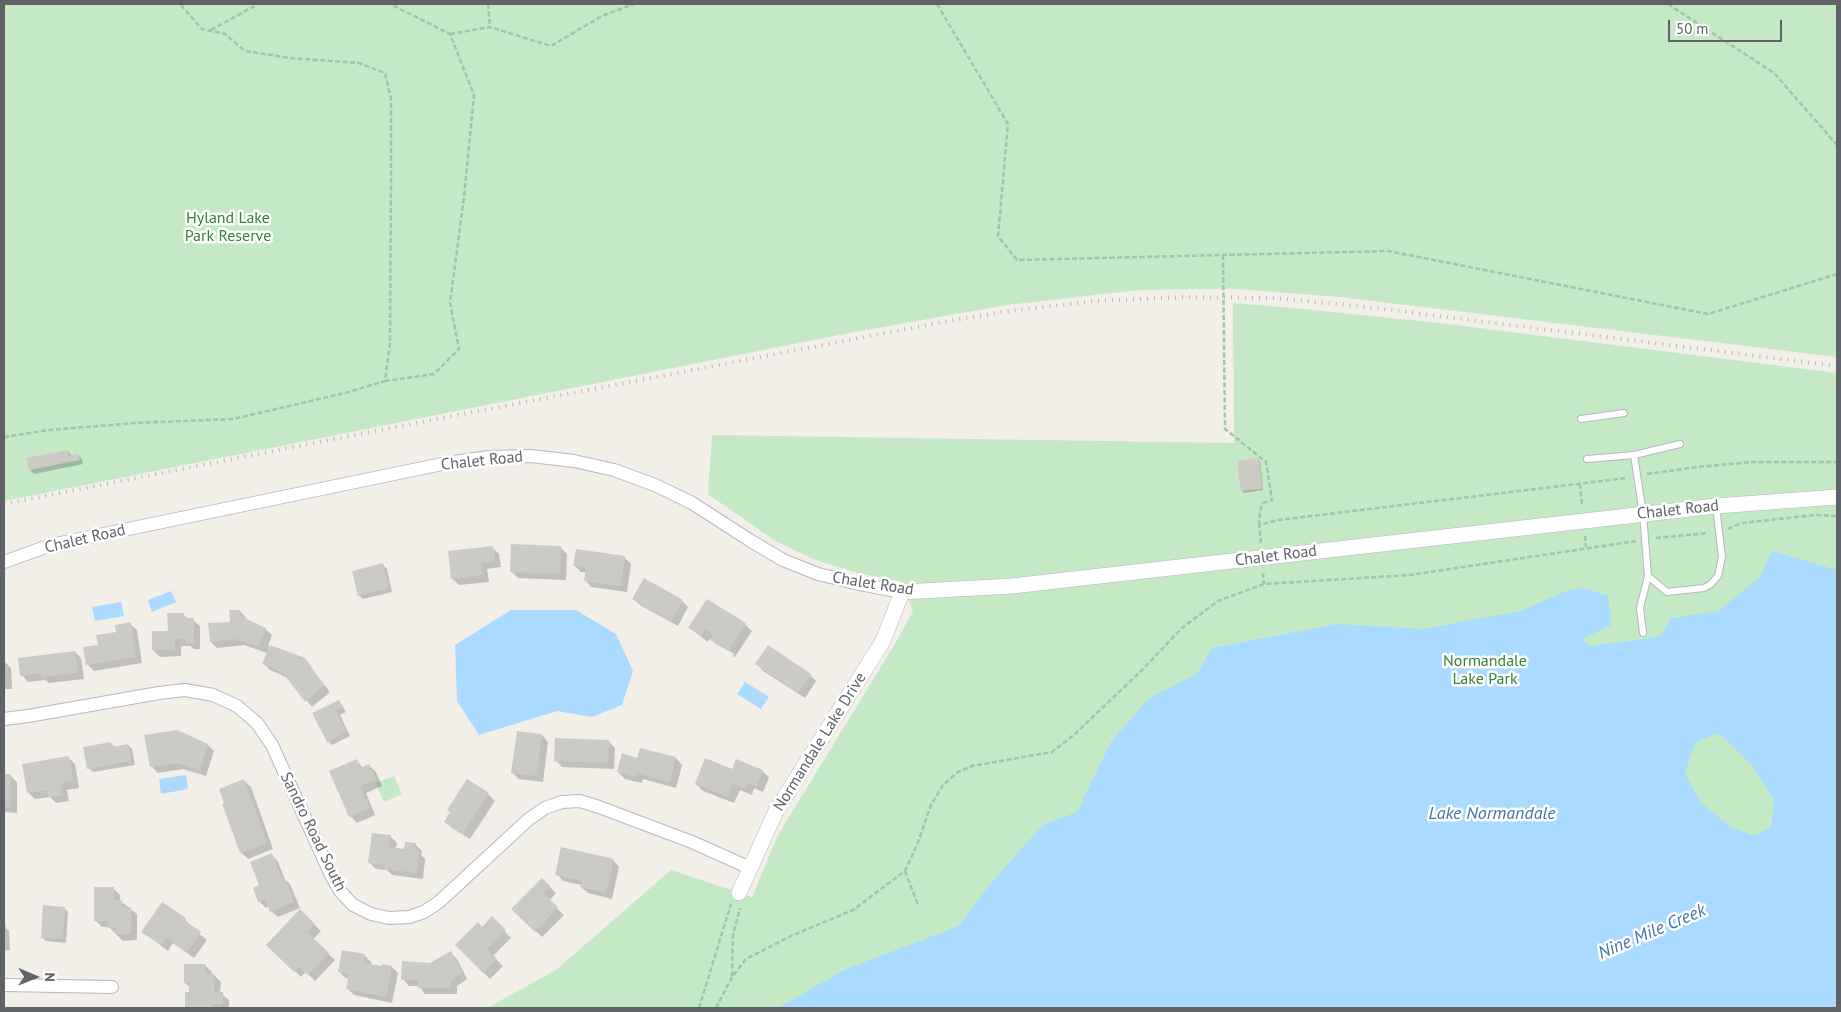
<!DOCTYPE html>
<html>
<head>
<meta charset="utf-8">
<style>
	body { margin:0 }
	#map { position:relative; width:1841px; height:1012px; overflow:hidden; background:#f1efe8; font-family:"PT Sans",sans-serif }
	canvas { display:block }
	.frame { position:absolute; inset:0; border:5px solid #5f6368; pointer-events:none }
	.north { position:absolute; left:10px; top:952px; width:50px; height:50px; -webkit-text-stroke:4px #fff; paint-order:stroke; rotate:91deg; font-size:14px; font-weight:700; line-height:20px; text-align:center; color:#5f6368 }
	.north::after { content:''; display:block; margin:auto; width:18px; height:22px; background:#5f6368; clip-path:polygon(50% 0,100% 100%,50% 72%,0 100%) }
	.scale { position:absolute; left:1668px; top:20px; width:114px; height:22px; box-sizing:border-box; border:2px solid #5f6368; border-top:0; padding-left:6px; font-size:15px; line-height:18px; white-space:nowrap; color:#5f6368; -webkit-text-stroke:4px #fff; paint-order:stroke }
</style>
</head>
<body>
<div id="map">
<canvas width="1841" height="1012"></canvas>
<div class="frame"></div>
<div class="north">N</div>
<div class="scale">50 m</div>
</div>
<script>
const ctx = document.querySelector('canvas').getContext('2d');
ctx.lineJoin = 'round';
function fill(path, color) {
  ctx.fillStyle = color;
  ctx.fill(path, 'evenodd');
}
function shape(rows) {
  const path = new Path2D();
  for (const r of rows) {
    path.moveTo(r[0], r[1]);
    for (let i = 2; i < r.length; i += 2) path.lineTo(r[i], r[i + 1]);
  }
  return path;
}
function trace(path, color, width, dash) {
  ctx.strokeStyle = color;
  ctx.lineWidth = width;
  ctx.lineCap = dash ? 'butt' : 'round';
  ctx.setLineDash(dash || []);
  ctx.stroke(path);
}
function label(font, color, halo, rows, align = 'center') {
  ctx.font = font + ' "PT Sans",sans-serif';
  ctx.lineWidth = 5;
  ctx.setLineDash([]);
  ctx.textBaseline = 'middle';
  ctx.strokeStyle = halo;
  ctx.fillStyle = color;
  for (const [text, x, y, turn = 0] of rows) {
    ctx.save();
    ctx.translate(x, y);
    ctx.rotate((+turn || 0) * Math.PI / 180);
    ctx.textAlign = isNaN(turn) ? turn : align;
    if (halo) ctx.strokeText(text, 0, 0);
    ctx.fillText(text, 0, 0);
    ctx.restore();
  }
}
const green = shape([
	[4,4,1837,4,1837,357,1340,297,1236,289,1139,290,1007,305,849,333,4,501],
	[1233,303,1304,309,1448,324,1837,373,1837,1008,487,1008,556,970,671,870,752,897,778,835,895,644,913,611,900,581,858,573,813,559,774,540,708,494,712,435,1234,443],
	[394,776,402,794,384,802,376,783]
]);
const water = shape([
	[1772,551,1837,570,1837,1008,778,1008,844,970,959,926,990,884,1043,825,1077,812,1111,742,1148,699,1197,674,1212,648,1337,624,1423,629,1521,611,1564,592,1582,588,1608,595,1611,625,1583,639,1589,646,1630,641,1660,636,1671,618,1719,611,1760,577],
	[1718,733,1752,765,1774,800,1771,827,1755,836,1731,827,1700,802,1685,773,1695,743],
	[171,591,176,602,152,612,148,600],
	[121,602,124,616,95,621,92,607],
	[511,610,576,610,616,634,633,671,622,705,592,717,557,711,479,735,457,701,455,645],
	[745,682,769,697,761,709,737,694],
	[186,775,188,789,161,794,159,779]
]);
const shadow = shape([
	[68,451,72,456,78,455,82,459,83,464,34,474,30,470],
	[1258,460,1260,461,1263,490,1244,493,1242,491],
	[492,547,499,554,501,567,487,569,489,582,459,585,452,578],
	[560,547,567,554,566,580,518,578,511,571],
	[624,557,631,564,627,592,591,587,585,580,586,572,581,572,574,565],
	[383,565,387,569,392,592,363,599,359,595],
	[634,599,682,601,688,607,678,626,640,605],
	[240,611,246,618,246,620,265,629,272,635,268,646,304,659,330,692,312,707,288,678,270,670,263,663,267,653,244,645,217,648,211,642,231,623],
	[184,615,189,620,193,620,200,626,200,649,194,649,190,646,181,646,181,656,160,657,153,650],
	[130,624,137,630,142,663,94,671,88,665,99,646],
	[745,624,752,631,735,657,733,656,734,654,717,643,717,645,710,638,708,642,690,628],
	[75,652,81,658,84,679,49,683,45,680,28,682,22,675],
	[4,661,11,668,12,689,4,689],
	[757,664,810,675,816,681,805,698,763,671],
	[339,701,346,712,340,715,350,736,332,745,328,741,314,714],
	[542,735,548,742,543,782,519,779,512,772],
	[608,741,615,748,614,769,562,767,556,760],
	[110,743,115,747,128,745,132,749,135,765,93,772,89,768],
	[208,745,214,751,206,776,183,769,158,773,152,767],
	[641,749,676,758,682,765,676,788,643,779,642,783,625,779,618,772,638,759],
	[68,757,75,764,79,788,67,790,69,801,56,803,50,797,35,799,29,793],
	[356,760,363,768,369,765,376,772,382,786,366,793,375,815,357,823,350,816],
	[733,770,762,771,769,777,763,792,754,788,752,795,740,790,734,803,703,791,696,784],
	[4,775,10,775,17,782,17,813,4,812],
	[244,781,251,787,273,849,248,859,241,852],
	[488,794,495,801,470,839,452,828,445,821],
	[390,836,397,843,396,849,405,850,415,844,422,851,421,855,425,859,423,879,392,875,387,870,376,869,369,862],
	[272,855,278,862,285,880,290,884,300,908,278,917,271,911,269,906,266,908,259,901,261,886],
	[613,860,619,867,612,899,588,893,581,887,582,885,563,881,557,874],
	[542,879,556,893,549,901,564,915,542,937,513,909],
	[113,888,120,895,120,901,137,914,137,940,123,941,109,927,102,927,95,920],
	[163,904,185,919,191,927,207,940,194,958,173,943,168,951,143,932],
	[64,908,68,912,66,943,46,941,42,937],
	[300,911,321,931,313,939,335,960,315,981,306,972,301,977,268,945],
	[492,918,511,938,493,956,503,966,490,979,457,945,482,928],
	[4,927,9,931,10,950,4,950],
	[451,953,457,959,467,979,457,986,457,994,425,994,419,986,409,986,403,979],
	[365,956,371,962,371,965,392,967,398,973,392,1003,354,995,348,989,350,979,345,978,339,971],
	[205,965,212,972,212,975,214,975,221,982,220,993,229,1000,229,1008,187,1008,187,993,190,993,191,988,185,983]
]);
const building = shape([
	[68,450,69,456,78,454,80,460,29,470,26,458],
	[1259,458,1262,489,1241,491,1237,461],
	[511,544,561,546,560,574,510,572],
	[493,546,495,561,481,563,483,575,451,579,448,551],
	[576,549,625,556,621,586,584,581,586,567,573,566],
	[383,563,389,588,358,596,352,571],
	[644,578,683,600,671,621,632,599],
	[707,599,746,623,728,651,710,640,713,634,705,629,701,636,688,628],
	[229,610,240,610,240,616,266,628,259,647,236,639,210,642,208,623,230,622],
	[167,613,184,613,184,618,194,618,194,643,186,643,186,639,175,639,175,650,152,650,152,631,168,631],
	[131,622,136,657,86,665,83,647,98,645,96,635,116,632,115,625],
	[270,645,305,658,324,685,305,702,283,673,262,664],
	[768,645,811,674,798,693,755,664],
	[75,651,78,673,41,677,41,673,20,676,18,658],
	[339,700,343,707,336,711,347,732,327,742,312,713],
	[177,730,208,744,200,770,176,763,150,767,144,735],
	[517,731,542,734,537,776,511,773],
	[555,738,609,740,608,763,554,761],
	[111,742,112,747,128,744,131,761,87,769,83,747],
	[640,748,676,757,670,782,637,773,636,777,617,772,622,753,637,758],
	[69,756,73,781,61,783,63,795,48,797,47,790,27,793,22,764],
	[705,758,732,769,736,759,763,770,757,786,748,783,745,789,733,784,728,797,695,784],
	[357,759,360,768,369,764,376,779,360,786,370,808,349,817,329,771],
	[4,774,11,774,10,807,4,807],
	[244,779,267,843,240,853,222,804,224,803,219,789],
	[467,779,489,793,463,834,444,822,450,812,447,810],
	[372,833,391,835,389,847,404,849,405,842,416,843,415,851,419,851,417,873,384,869,385,865,368,863],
	[561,847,614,859,606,893,580,887,582,881,555,875],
	[272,853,281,877,284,876,294,902,270,912,265,899,258,902,253,888,259,885,250,862],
	[542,878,550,886,543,893,558,907,535,932,511,909],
	[94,887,114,887,114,900,122,900,122,907,131,907,131,934,115,934,115,928,108,928,108,921,94,921],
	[162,902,186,918,184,920,201,932,187,952,166,937,161,945,141,932],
	[43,905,65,907,63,939,41,938],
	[300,909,315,924,307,932,329,953,308,975,299,967,294,972,266,945],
	[492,916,506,930,487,949,497,959,483,973,455,945,478,922,482,927],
	[4,926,6,926,6,946,4,947],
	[342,950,365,954,364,963,382,966,382,964,392,966,386,997,346,989,349,974,338,972],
	[451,951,462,973,451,980,451,988,418,988,418,980,401,980,402,961,430,963],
	[184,964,205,964,206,974,214,974,214,992,223,992,223,1004,213,1004,213,1008,185,1008,185,992,189,992,189,983,184,983]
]);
const path = shape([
	[488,4,490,27],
	[937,4,1008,124,998,236,1017,260,1388,251,1708,314,1837,274],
	[1668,4,1774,73,1837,145],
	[211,30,258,4],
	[450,34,490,27,551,46,602,16,634,4],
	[1223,255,1225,429,1266,462,1272,500,1263,503,1260,511,1259,525],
	[385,381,434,374,459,349,450,303,464,197,474,95,450,34,390,4],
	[4,437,49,430,135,423,233,419,345,393,385,381,390,343,391,181,391,99,385,73,359,63,290,58,245,51,225,34,202,29,180,4],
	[1647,474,1697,467,1752,462,1837,462],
	[1580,484,1582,506],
	[1728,529,1741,523,1816,515,1837,516],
	[1585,536,1586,547],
	[1656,538,1708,533],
	[1261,543,1259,525,1278,520,1627,478],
	[1263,573,1264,584],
	[905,871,918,905],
	[732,976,733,935,740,908],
	[699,1008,731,904],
	[716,1008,732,977,746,959,791,936,853,910,905,871,917,845,931,805,943,785,958,772,972,766,1052,752,1075,734,1142,670,1182,628,1218,601,1264,584,1410,575,1636,541]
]);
const service = shape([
	[1581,419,1624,413],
	[1634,455,1643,514,1648,576,1667,592,1704,588,1711,584,1718,576,1722,557,1716,506],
	[1587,459,1634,455,1680,444],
	[1643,633,1640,608,1648,576]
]);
const minor = shape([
	[4,562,51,545,447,463,489,457,531,456,574,461,614,470,655,485,692,503,751,541,783,560,818,574,855,583,902,592],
	[4,719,28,716,159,693,185,690,213,695,237,706,257,723,272,745,331,875,340,891,353,905,371,914,389,918,409,917,424,912,439,902,529,819,545,808,562,802,580,801,599,807,692,842,750,868],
	[4,985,112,987]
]);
const tertiary = shape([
	[739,893,776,811,883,641,902,592,1012,586,1716,506,1837,497]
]);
const rail = shape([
	[4,504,421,422,943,322,1009,311,1096,301,1184,297,1272,298,1359,306,1837,366]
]);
const parkNames = [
	["Hyland Lake",228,218],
	["Park Reserve",228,236],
	["Normandale",1485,661],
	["Lake Park",1485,679]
];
const streetNames = [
	["Chalet Road",482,461,-6],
	["Chalet Road",1678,510,-6],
	["Chalet Road",85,539,-13],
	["Chalet Road",1276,556,-7],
	["Chalet Road",873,584,9],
	["Normandale Lake Drive",820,742,-58],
	["Sandro Road South",313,832,64]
];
const waterNames = [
	["Lake Normandale",1492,814],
	["Nine Mile Creek",1652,932,-23]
];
fill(green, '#c5e8c5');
fill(water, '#aadaff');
fill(shadow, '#0003');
fill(building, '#cccac5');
trace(service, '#b5b8bc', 8);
trace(minor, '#b5b8bc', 14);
trace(tertiary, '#b5b8bc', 16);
trace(path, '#9cc7a9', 2.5, [5, 2.5]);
trace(service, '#fff', 6);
trace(minor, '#fff', 12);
trace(tertiary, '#fff', 15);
trace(rail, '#b6b7b8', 4, [1, 6]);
label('16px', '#348238', '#fff', parkNames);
label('16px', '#5f6368', '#fff', streetNames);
label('italic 18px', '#4174aa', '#fff', waterNames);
</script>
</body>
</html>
